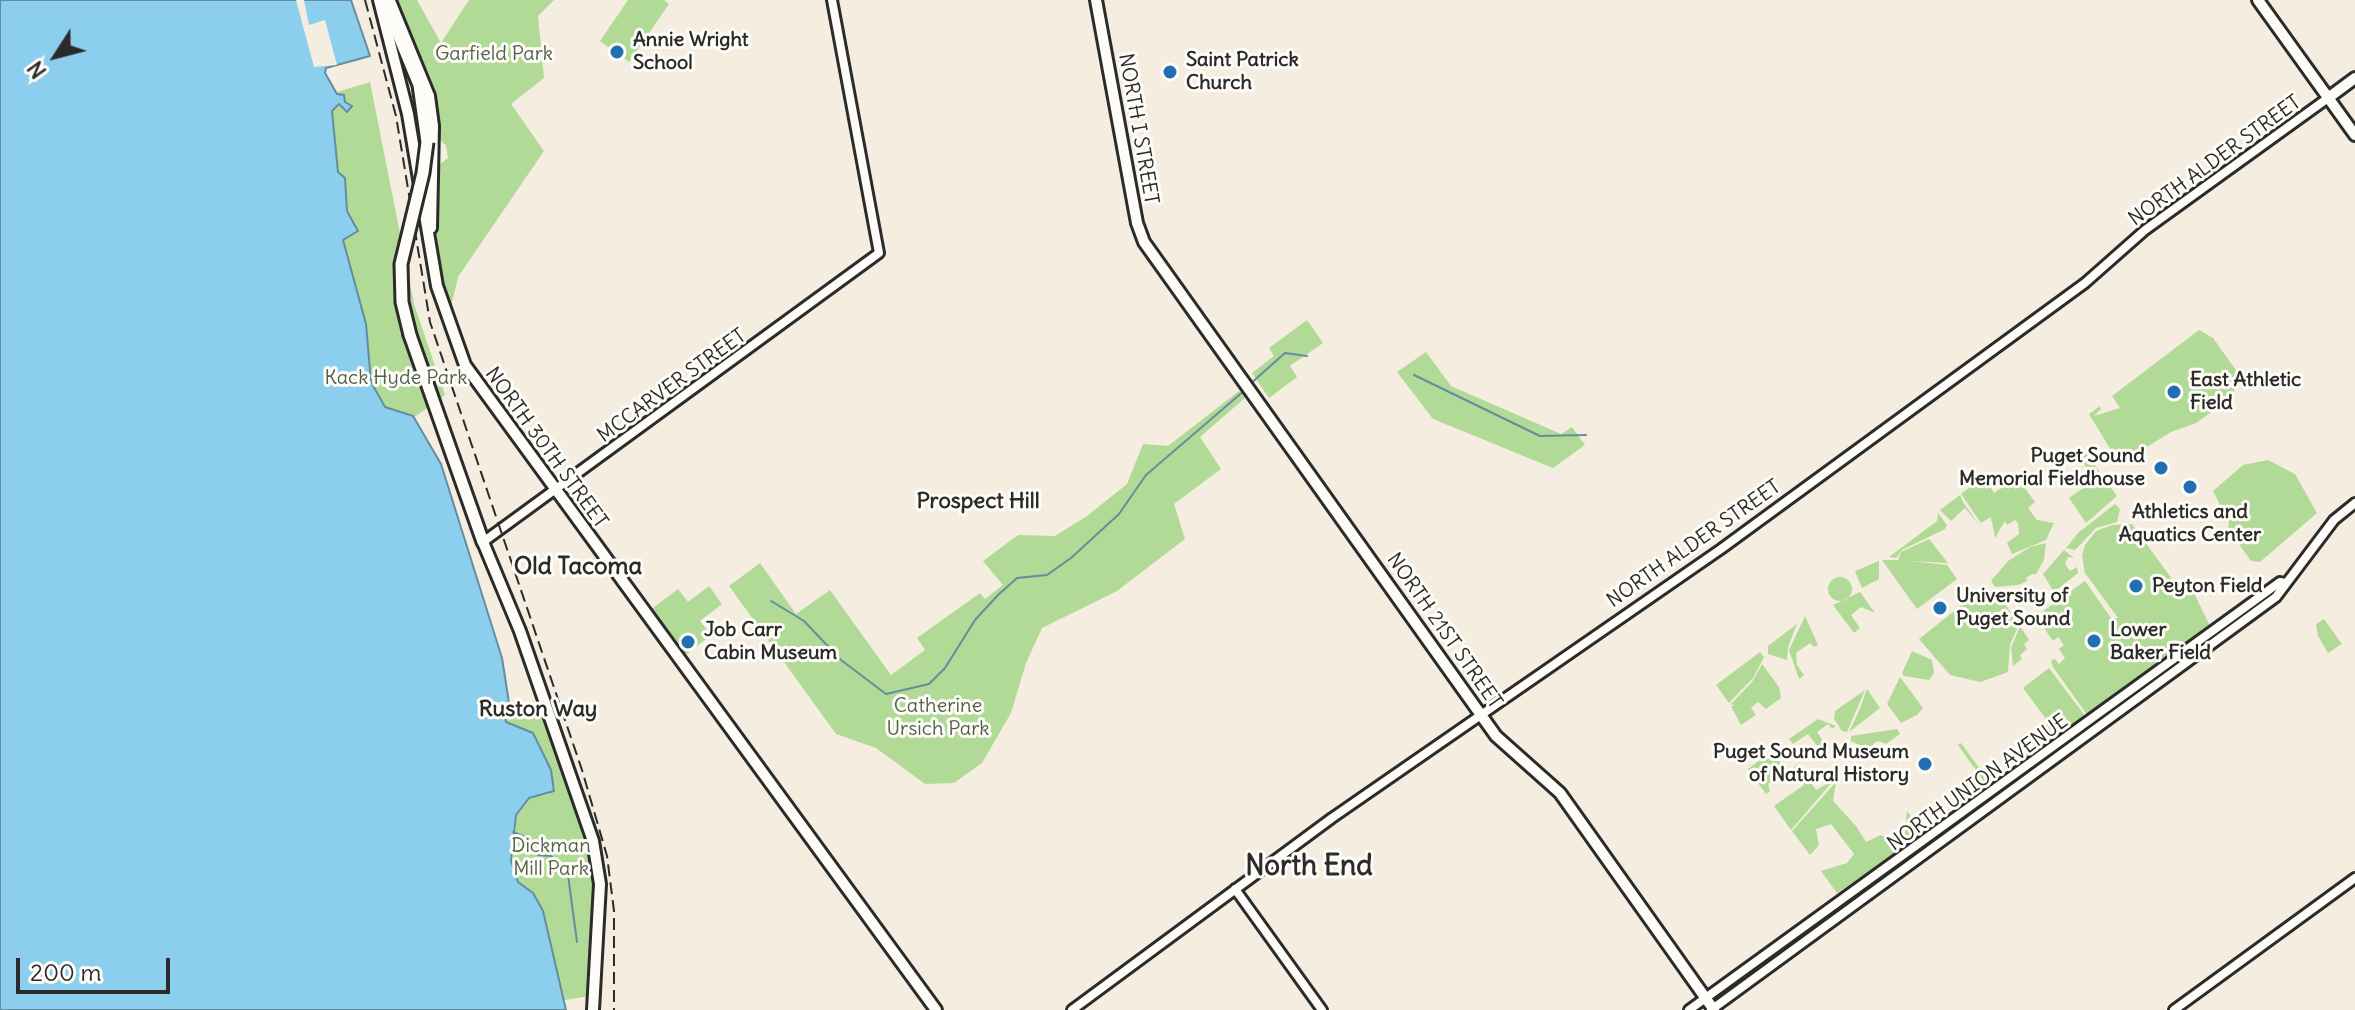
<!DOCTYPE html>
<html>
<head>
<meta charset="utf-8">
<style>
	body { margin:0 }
	#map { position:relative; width:2355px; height:1010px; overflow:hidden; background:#f4ede0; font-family:Delius,sans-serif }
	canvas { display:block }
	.north { position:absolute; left:16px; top:16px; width:80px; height:80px; -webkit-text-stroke:6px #fdfcf7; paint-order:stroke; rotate:234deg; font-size:22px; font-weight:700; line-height:32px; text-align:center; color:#2b2b2b }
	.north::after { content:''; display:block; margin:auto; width:28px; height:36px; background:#2b2b2b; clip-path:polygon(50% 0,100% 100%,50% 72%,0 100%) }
	.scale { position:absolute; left:16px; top:958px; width:154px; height:36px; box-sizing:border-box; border:4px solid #2b2b2b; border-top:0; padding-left:10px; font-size:24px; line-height:28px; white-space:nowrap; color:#2b2b2b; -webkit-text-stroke:6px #fdfcf7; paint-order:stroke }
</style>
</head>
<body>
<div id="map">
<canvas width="2355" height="1010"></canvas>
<div class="north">N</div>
<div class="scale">200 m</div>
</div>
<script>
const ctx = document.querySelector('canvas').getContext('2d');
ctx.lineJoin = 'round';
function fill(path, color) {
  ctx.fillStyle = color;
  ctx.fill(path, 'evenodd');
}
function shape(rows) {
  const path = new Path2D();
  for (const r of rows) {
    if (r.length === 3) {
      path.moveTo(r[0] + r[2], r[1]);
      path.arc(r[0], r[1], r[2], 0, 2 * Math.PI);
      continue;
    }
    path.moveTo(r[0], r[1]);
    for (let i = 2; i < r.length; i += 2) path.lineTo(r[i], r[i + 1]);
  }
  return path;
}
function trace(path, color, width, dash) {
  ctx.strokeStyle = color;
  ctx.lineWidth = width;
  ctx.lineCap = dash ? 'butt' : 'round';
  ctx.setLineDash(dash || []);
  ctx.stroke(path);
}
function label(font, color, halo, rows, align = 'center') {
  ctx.font = font + ' Delius,sans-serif';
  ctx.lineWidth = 6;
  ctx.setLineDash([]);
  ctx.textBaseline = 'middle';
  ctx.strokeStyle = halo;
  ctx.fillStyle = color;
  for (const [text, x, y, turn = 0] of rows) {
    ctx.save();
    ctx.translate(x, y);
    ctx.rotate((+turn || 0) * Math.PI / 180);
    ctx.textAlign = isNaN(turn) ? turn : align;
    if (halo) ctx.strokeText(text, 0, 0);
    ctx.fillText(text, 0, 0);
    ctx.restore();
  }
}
const green = shape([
	[395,0,417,0,441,43,469,0,554,0,538,16,544,78,511,104,544,151,458,277,449,315,432,246,435,168,448,158,446,146,437,136],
	[628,0,664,0,669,4,629,62,600,41],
	[370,82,414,304,445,395,370,449,324,96],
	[1307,320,1323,343,1290,366,1297,377,1269,398,1252,373,1274,356,1269,348],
	[2199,330,2213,338,2243,380,2224,403,2196,423,2171,432,2137,453,2133,451,2122,461,2117,460,2089,414,2100,406,2101,409,2094,416,2120,408,2112,396],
	[1426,352,1451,386,1561,434,1572,427,1585,445,1553,468,1433,419,1397,372],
	[1239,391,1245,398,1200,437,1221,469,1174,504,1185,539,1117,591,1042,628,1026,663,1011,713,982,763,954,783,925,784,876,748,836,734,729,586,760,563,796,614,830,590,891,675,925,650,917,638,980,593,985,599,1003,585,983,561,1018,535,1055,536,1087,516,1127,484,1143,444,1168,446],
	[2083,449,2117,496,2086,523,2069,498,2095,480,2076,453],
	[2268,460,2295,474,2317,513,2260,562,2251,561,2228,529,2229,523,2213,491,2243,465],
	[1984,477,1994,493,2017,477,2035,502,2028,508,2037,520,2054,523,2046,540,2012,554,2007,543,2019,534,2018,523,2015,520,2007,525,2005,521,1995,538,1991,517,1981,523,1961,494],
	[1960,495,1963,502,1980,526,1965,508,1951,521,1940,510],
	[2115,504,2120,509,2117,522,2096,528,2075,550,2066,548,2078,533],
	[1938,513,1947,525,1945,529,1902,550,1896,558,1889,557,1937,521],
	[2132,524,2182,593,2191,587,2210,626,2088,716,2053,667,2051,661,2055,659,2059,664,2065,658,2059,649,2064,645,2058,637,2053,641,2042,625,2045,623,2039,614,2085,581,2111,618,2118,618,2085,573,2082,556,2085,545,2096,531,2112,525],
	[1929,539,1948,563,1909,561,1947,565,1957,579,1917,609,1882,560,1898,560,1901,552],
	[2046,543,2044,560,2036,574,2032,574,2026,578,2027,581,2018,585,1995,587,1991,581,2008,561,2030,547],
	[2064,550,2074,558,2068,557,2065,564,2070,571,2077,567,2078,573,2054,592,2043,574],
	[1879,561,1879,579,1862,588,1855,571],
	[1840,589,12],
	[709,586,722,604,700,621,711,635,683,657,649,611,678,589,688,602],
	[1994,589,2019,624,2010,645,2008,672,1980,682,1950,675,1919,639,1972,597],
	[1860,592,1875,613,1861,607,1851,615,1860,628,1854,633,1833,605],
	[1805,616,1818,645,1814,647,1810,643,1796,653,1797,665,1804,675,1799,679,1789,650],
	[2324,619,2342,644,2328,653,2318,636,2316,624],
	[1797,624,1788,647,1787,660,1768,654,1768,646],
	[2020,626,2029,640,2024,644,2027,649,2020,655,2022,659,2013,666,2011,648],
	[1912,651,1932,660,1934,673,1929,680,1904,676,1902,673],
	[1760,652,1764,657,1753,678,1729,703,1716,685],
	[1762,664,1779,687,1781,698,1766,709,1758,702,1751,708,1756,715,1741,725,1731,706,1735,706,1731,704,1752,682],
	[2049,668,2086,717,2027,761,2022,755,2038,743,2033,735,2049,723,2023,688],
	[1900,677,1923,708,1917,715,1901,723,1887,704],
	[1867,689,1880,708,1849,732,1859,711],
	[1865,690,1847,732,1842,731,1834,719,1835,711],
	[528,703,543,704,593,864,595,887,590,996,564,1000,543,911,533,893,518,882,512,868,517,811,529,798,549,794,555,789,551,770,533,733,506,723,505,717,510,709],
	[1818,719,1836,726,1832,729,1828,724,1817,732,1824,743,1818,747,1808,734,1793,744,1789,739],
	[1897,729,1900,734,1886,744,1878,741,1873,744,1880,754,1851,741,1851,736],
	[1961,743,1988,780,1987,789,1968,803,1961,802,1983,780,1958,745],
	[1772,751,1786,771,1768,784,1770,791,1766,794,1748,769],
	[1797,764,1816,790,1834,780,1791,830,1774,806,1804,785,1794,767],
	[1836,782,1833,801,1856,826,1866,842,1881,835,1891,840,1900,839,1905,833,1907,811,1925,835,1837,893,1821,871,1847,863,1854,854,1831,824,1816,829,1819,845,1810,855,1792,831]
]);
const water = shape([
	[0,0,351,0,370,56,326,68,325,73,337,94,344,95,345,102,352,106,347,112,339,104,332,111,338,172,345,178,347,211,358,231,343,240,366,324,371,382,385,407,413,416,441,464,502,658,510,709,505,717,506,722,533,733,551,770,554,791,529,798,516,815,511,861,518,882,533,893,543,911,566,1010,0,1010,0,0]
]);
const pier = shape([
	[296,0,304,0,309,25,325,20,337,65,314,67]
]);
const stream = shape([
	[1414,375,1540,436,1586,435],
	[1249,385,1285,353,1307,356],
	[771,601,804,621,841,660,886,694,929,684,945,668,975,620,998,595,1017,578,1047,575,1071,558,1119,514,1146,475,1245,390],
	[513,832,523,836,528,843],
	[531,848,538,855,551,856,568,875,577,942]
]);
const minor = shape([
	[483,542,879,253,832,0],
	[1235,889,1322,1010],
	[1072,1010,1332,818,1721,549,2085,283,2145,230,2328,98],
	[1689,1010,2280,582,2285,583],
	[1711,1010,2276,597,2334,520,2355,503],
	[2174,1010,2355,878]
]);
const major = shape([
	[379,0,408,114,437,286,465,365,936,1010],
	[1096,0,1137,223,1144,242,1496,736,1560,793,1714,1010],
	[2258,0,2355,135],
	[390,1,429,96,433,126,431,228],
	[2328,98,2355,78],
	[483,542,520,631,593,841,600,884,593,1010]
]);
const highway = shape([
	[384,0,419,85,427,142],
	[410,335,483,542]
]);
const rail = shape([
	[365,0,396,116,430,322,582,770,607,856,614,911,614,1010]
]);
const highwayBridge = shape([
	[410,335,402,302,401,264,423,173,427,142]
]);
const markers = [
	[617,52,8,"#1f6fb2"],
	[1170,72,8,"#1f6fb2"],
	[2174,392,8,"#1f6fb2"],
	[2161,468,8,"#1f6fb2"],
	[2190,487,8,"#1f6fb2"],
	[2136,586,8,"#1f6fb2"],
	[1940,608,8,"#1f6fb2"],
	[2094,641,8,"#1f6fb2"],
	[688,642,8,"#1f6fb2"],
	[1925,764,8,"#1f6fb2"]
];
const poiNames = [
	["Annie Wright",633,40],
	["School",633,63],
	["Saint Patrick",1186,60],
	["Church",1186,83],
	["East Athletic",2190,380],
	["Field",2190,403],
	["Puget Sound",2145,456,"right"],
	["Memorial Fieldhouse",2145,479,"right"],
	["Athletics and",2190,512,"center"],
	["Aquatics Center",2190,535,"center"],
	["Peyton Field",2152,586],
	["University of",1956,596],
	["Puget Sound",1956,619],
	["Job Carr",704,630],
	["Cabin Museum",704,653],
	["Lower",2110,630],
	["Baker Field",2110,653],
	["Puget Sound Museum",1909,752,"right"],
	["of Natural History",1909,775,"right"]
];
const parkNames = [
	["Garfield Park",494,54],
	["Kack Hyde Park",396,378],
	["Catherine",938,706],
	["Ursich Park",938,729],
	["Dickman",551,846],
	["Mill Park",551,869]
];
const streetNames = [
	["NORTH I STREET",1138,129,80],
	["NORTH ALDER STREET",2215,161,-36],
	["MCCARVER STREET",672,386,-36],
	["NORTH 30TH STREET",546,448,54],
	["NORTH ALDER STREET",1694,544,-35],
	["NORTH 21ST STREET",1444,631,55],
	["NORTH UNION AVENUE",1978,783,-36]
];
const neighbourhoodNames = [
	["Prospect Hill",978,502],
	["Ruston Way",538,710]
];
const quarterNames = [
	["Old Tacoma",578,567]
];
const districtNames = [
	["North End",1309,867]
];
fill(green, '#b1da96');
fill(water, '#8cceed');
trace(water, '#658d9f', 2);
fill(pier, '#f4ede0');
trace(stream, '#658d9f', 2);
trace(minor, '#2b2b2b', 14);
trace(major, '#2b2b2b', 16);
trace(highway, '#2b2b2b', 17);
trace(minor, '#fdfcf7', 8);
trace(major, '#fdfcf7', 10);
trace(highway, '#fdfcf7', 11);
trace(rail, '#2b2b2b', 2, [12, 6]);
trace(highwayBridge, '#2b2b2b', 17, []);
trace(highwayBridge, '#fdfcf7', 11);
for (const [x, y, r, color] of markers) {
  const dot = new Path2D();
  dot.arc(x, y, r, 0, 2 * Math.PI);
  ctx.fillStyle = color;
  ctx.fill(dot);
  trace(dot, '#fdfcf7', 3);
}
label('bold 20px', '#2b2b2b', '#fdfcf7', poiNames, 'left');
label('20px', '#53604b', '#fdfcf7', parkNames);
label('20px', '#2b2b2b', '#fdfcf7', streetNames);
label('bold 22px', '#2b2b2b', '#fdfcf7', neighbourhoodNames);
label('bold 24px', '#2b2b2b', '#fdfcf7', quarterNames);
label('bold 28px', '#2b2b2b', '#fdfcf7', districtNames);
</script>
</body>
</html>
